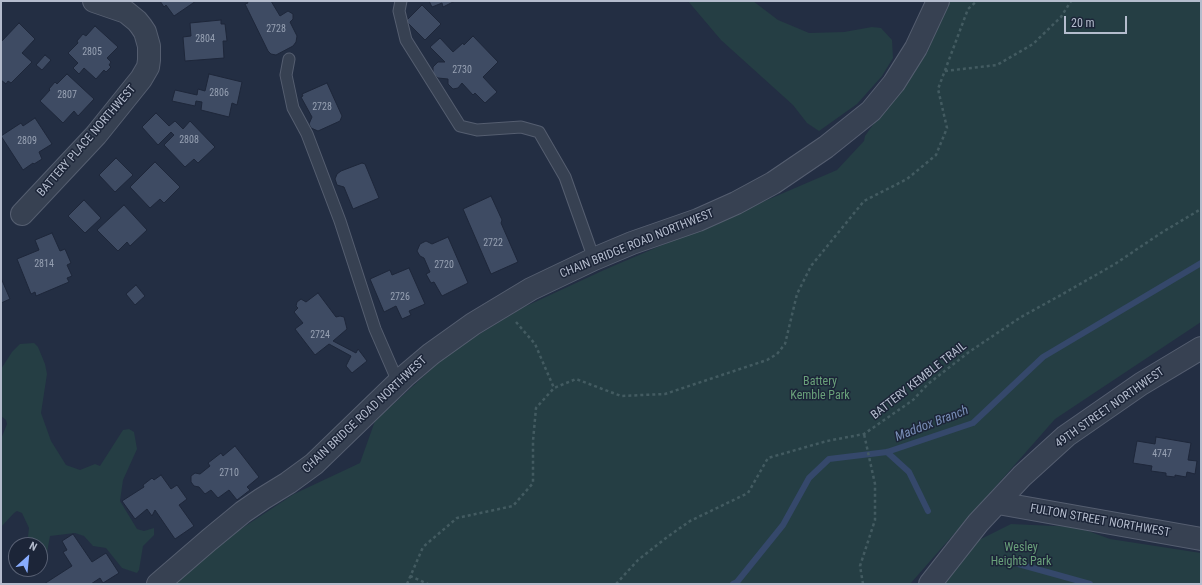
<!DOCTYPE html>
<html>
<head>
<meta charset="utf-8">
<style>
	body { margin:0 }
	#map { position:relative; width:1202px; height:585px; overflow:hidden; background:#232e43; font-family:"Roboto Condensed",sans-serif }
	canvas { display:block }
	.frame { position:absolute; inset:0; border:2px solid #b4bccd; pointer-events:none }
	.north { position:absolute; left:8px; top:537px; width:40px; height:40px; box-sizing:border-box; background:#1c2538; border:1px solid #596174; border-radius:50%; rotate:27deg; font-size:11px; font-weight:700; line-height:16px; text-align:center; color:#b4bccd }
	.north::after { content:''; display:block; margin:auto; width:14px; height:18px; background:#87acff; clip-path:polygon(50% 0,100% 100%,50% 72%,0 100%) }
	.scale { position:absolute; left:1064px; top:16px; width:63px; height:18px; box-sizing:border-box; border:2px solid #b4bccd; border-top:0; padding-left:5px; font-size:12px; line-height:14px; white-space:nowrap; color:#b4bccd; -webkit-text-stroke:3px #1c2538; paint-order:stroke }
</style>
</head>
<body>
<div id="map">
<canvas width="1202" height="585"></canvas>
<div class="frame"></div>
<div class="north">N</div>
<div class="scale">20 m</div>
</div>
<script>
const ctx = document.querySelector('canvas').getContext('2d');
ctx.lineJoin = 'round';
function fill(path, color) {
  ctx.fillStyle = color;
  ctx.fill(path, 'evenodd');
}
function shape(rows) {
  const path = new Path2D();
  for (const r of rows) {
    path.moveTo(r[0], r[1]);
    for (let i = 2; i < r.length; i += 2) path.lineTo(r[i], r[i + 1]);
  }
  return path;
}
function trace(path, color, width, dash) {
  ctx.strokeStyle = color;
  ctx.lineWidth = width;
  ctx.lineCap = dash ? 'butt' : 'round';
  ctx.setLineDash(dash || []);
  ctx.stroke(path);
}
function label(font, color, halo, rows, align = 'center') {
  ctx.font = font + ' "Roboto Condensed",sans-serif';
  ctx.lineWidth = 3;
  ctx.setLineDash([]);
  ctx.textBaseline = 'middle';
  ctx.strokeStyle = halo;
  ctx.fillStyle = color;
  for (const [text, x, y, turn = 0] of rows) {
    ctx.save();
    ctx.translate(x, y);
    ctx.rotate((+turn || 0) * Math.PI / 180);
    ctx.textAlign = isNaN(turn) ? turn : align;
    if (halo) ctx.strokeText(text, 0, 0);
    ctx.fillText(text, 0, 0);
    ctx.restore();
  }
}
const green = shape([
	[688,1,753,1,778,20,809,33,844,32,872,27,881,28,892,40,893,58,882,76,857,104,819,131,807,123,793,105,721,40],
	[946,1,1201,1,1201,322,1055,419,910,584,173,584,224,540,294,494,360,463,375,421,450,352,522,308,604,270,837,170,864,141,865,136,886,106],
	[34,343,38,347,45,364,47,374,41,413,51,441,66,465,80,470,95,464,100,466,123,430,129,429,134,432,137,449,123,480,120,501,137,529,144,531,154,528,154,535,143,546,139,570,137,573,122,568,106,548,93,546,84,536,75,533,50,536,46,558,40,559,40,545,27,545,29,528,22,513,17,511,14,513,1,527,1,439,7,424,6,420,1,416,1,369,12,352,20,344],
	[1011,524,1077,527,1110,539,1201,553,1201,584,944,584,977,541]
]);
const stream = shape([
	[887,452,909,472,928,511],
	[1004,560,1090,584],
	[733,584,737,582,783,525,809,478,829,459,887,452,973,423,1043,357,1201,263]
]);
const building = shape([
	[160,1,196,1,174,16,166,5,164,7,160,1],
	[247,1,271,1,280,16,288,11,293,14,293,19,290,22,297,36,296,42,293,46,276,55,271,54,268,51,245,4,248,3,247,1],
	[429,1,455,1,443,7,442,3,432,7,429,1],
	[422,5,441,24,425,40,406,21,422,5],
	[221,20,221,24,225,24,227,41,223,41,224,58,185,61,183,37,191,36,190,23,221,20],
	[19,23,35,39,22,53,32,62,11,83,8,81,6,84,1,80,1,42,19,23],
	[95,26,118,47,107,58,111,62,109,65,111,67,106,72,104,70,96,79,84,68,79,74,73,68,78,63,68,53,78,43,77,41,83,34,86,36,95,26],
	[473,36,498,62,483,77,497,92,485,103,475,93,473,95,462,83,458,88,453,89,448,84,448,79,438,78,433,73,433,67,438,62,445,62,430,47,440,38,453,52,463,43,464,45,473,36],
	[45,55,51,60,42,70,36,65,45,55],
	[67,74,94,99,78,116,74,111,63,123,40,101,50,90,49,89,55,82,57,84,67,74],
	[209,74,242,82,237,105,232,103,229,117,201,110,202,102,196,101,195,106,172,101,175,90,197,95,198,89,205,91,209,74],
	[327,83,342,116,340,121,318,131,311,128,309,124,312,117,301,97,303,96,302,94,327,83],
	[156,113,169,126,175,121,183,129,190,121,215,147,198,163,194,159,185,167,164,145,174,135,171,132,158,145,142,127,156,113],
	[35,118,52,144,39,152,42,159,34,164,33,163,23,170,1,136,21,123,23,126,35,118],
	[116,158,133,175,115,192,99,175,116,158],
	[155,162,180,187,164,203,160,199,150,208,130,187,155,162],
	[362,163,365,164,379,198,353,209,344,187,337,185,335,179,337,174,341,171,362,163],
	[491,196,502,220,501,223,518,262,491,274,463,209,491,196],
	[84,200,101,218,85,233,68,216,84,200],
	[124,205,147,230,130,246,127,242,118,251,97,230,124,205],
	[52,233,60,251,65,249,71,263,67,265,72,276,67,278,69,282,36,296,35,292,31,294,17,259,39,250,35,240,52,233],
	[448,237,468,283,442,296,434,282,431,283,426,274,430,272,424,258,420,256,417,251,420,244,426,241,432,244,448,237],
	[409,268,425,304,409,311,411,315,402,319,396,306,384,312,370,279,390,270,392,275,409,268],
	[1,278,10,299,1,303,1,278],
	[136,285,145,296,135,305,126,294,136,285],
	[318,293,336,317,340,316,344,317,347,329,333,341,356,353,358,349,367,361,352,373,346,366,351,356,329,344,315,355,295,329,303,323,294,312,298,308,296,306,297,302,301,299,306,302,318,293],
	[1156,437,1191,443,1188,460,1197,461,1195,474,1187,472,1186,477,1175,475,1175,477,1166,476,1166,473,1151,471,1152,466,1133,463,1137,441,1155,444,1156,437],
	[235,446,259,477,247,487,250,490,237,500,229,490,218,498,211,490,205,494,199,487,194,486,191,482,191,476,195,473,200,474,210,466,208,463,221,453,223,456,235,446],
	[161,475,171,489,177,485,187,499,179,505,194,526,175,539,155,510,152,516,147,509,135,519,122,501,144,487,143,485,152,478,154,480,161,475],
	[73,534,92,562,106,553,119,573,103,583,100,578,91,584,44,584,72,566,63,552,67,550,62,541,73,534]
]);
const path = shape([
	[945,71,997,65,1033,44,1061,17,1071,1],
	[516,322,535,344,554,388],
	[410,576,428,584],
	[407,584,423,547,457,518,513,506,533,483,533,441,536,408,554,388,576,379,621,396,665,394,767,360,777,354,785,344,797,294,811,266,864,201,907,179,936,155,947,128,938,89,968,9,977,1],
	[616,584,638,560,666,538,690,521,748,493,768,458,827,441,864,434,913,400,928,384,969,352,1021,317,1061,295,1115,264,1161,233,1201,209],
	[863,584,860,566,875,520,875,484,864,434]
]);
const lane = shape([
	[401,1,399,11,406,40,460,126,477,130,521,127,539,132,565,177,594,259],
	[289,59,286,75,293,108,307,134,340,221,375,329,398,382]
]);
const street = shape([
	[22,214,96,135,141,79,148,67,149,60,149,46,145,32,141,26,137,21,126,12,94,1],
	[998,503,1201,539],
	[158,584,209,540,243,512,262,499,288,483,314,464,405,376,431,354,473,324,531,289,594,259,632,243,698,220,736,203,773,183,826,147,871,111,894,83,916,48,938,1],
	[930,584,978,523,1022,476,1066,436,1141,384,1201,348]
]);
const numberNames = [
	["2728",276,29],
	["2804",205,39],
	["2805",92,52],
	["2730",462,70],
	["2806",219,93],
	["2807",67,95],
	["2728",322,107],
	["2808",189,140],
	["2809",27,141],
	["2722",493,243],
	["2814",44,264],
	["2720",444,265],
	["2726",400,297],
	["2724",320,335],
	["4747",1162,454],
	["2710",229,473]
];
const streetNames = [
	["BATTERY PLACE NORTHWEST",87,141,-49],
	["CHAIN BRIDGE ROAD NORTHWEST",637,244,-22],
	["BATTERY KEMBLE TRAIL",919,381,-38],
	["49TH STREET NORTHWEST",1110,408,-35],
	["CHAIN BRIDGE ROAD NORTHWEST",365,415,-43],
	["FULTON STREET NORTHWEST",1100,521,10]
];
const parkNames = [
	["Battery",820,382],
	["Kemble Park",820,396],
	["Wesley",1021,548],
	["Heights Park",1021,562]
];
const waterNames = [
	["Maddox Branch",932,424,-21]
];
fill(green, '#253e44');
trace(stream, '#35486b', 6);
fill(building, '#3e4b63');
trace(building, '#1e273a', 1);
trace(lane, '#555e70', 13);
trace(street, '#555e70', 24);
trace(path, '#435b61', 2.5, [3, 3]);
trace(lane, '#374152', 11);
trace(street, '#374152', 22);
label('10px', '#96a0b2', null, numberNames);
label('12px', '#b4bccd', '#1c2538', streetNames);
label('12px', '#69a07a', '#1c2538', parkNames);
label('italic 13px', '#798eb7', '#1c2538', waterNames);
</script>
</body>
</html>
